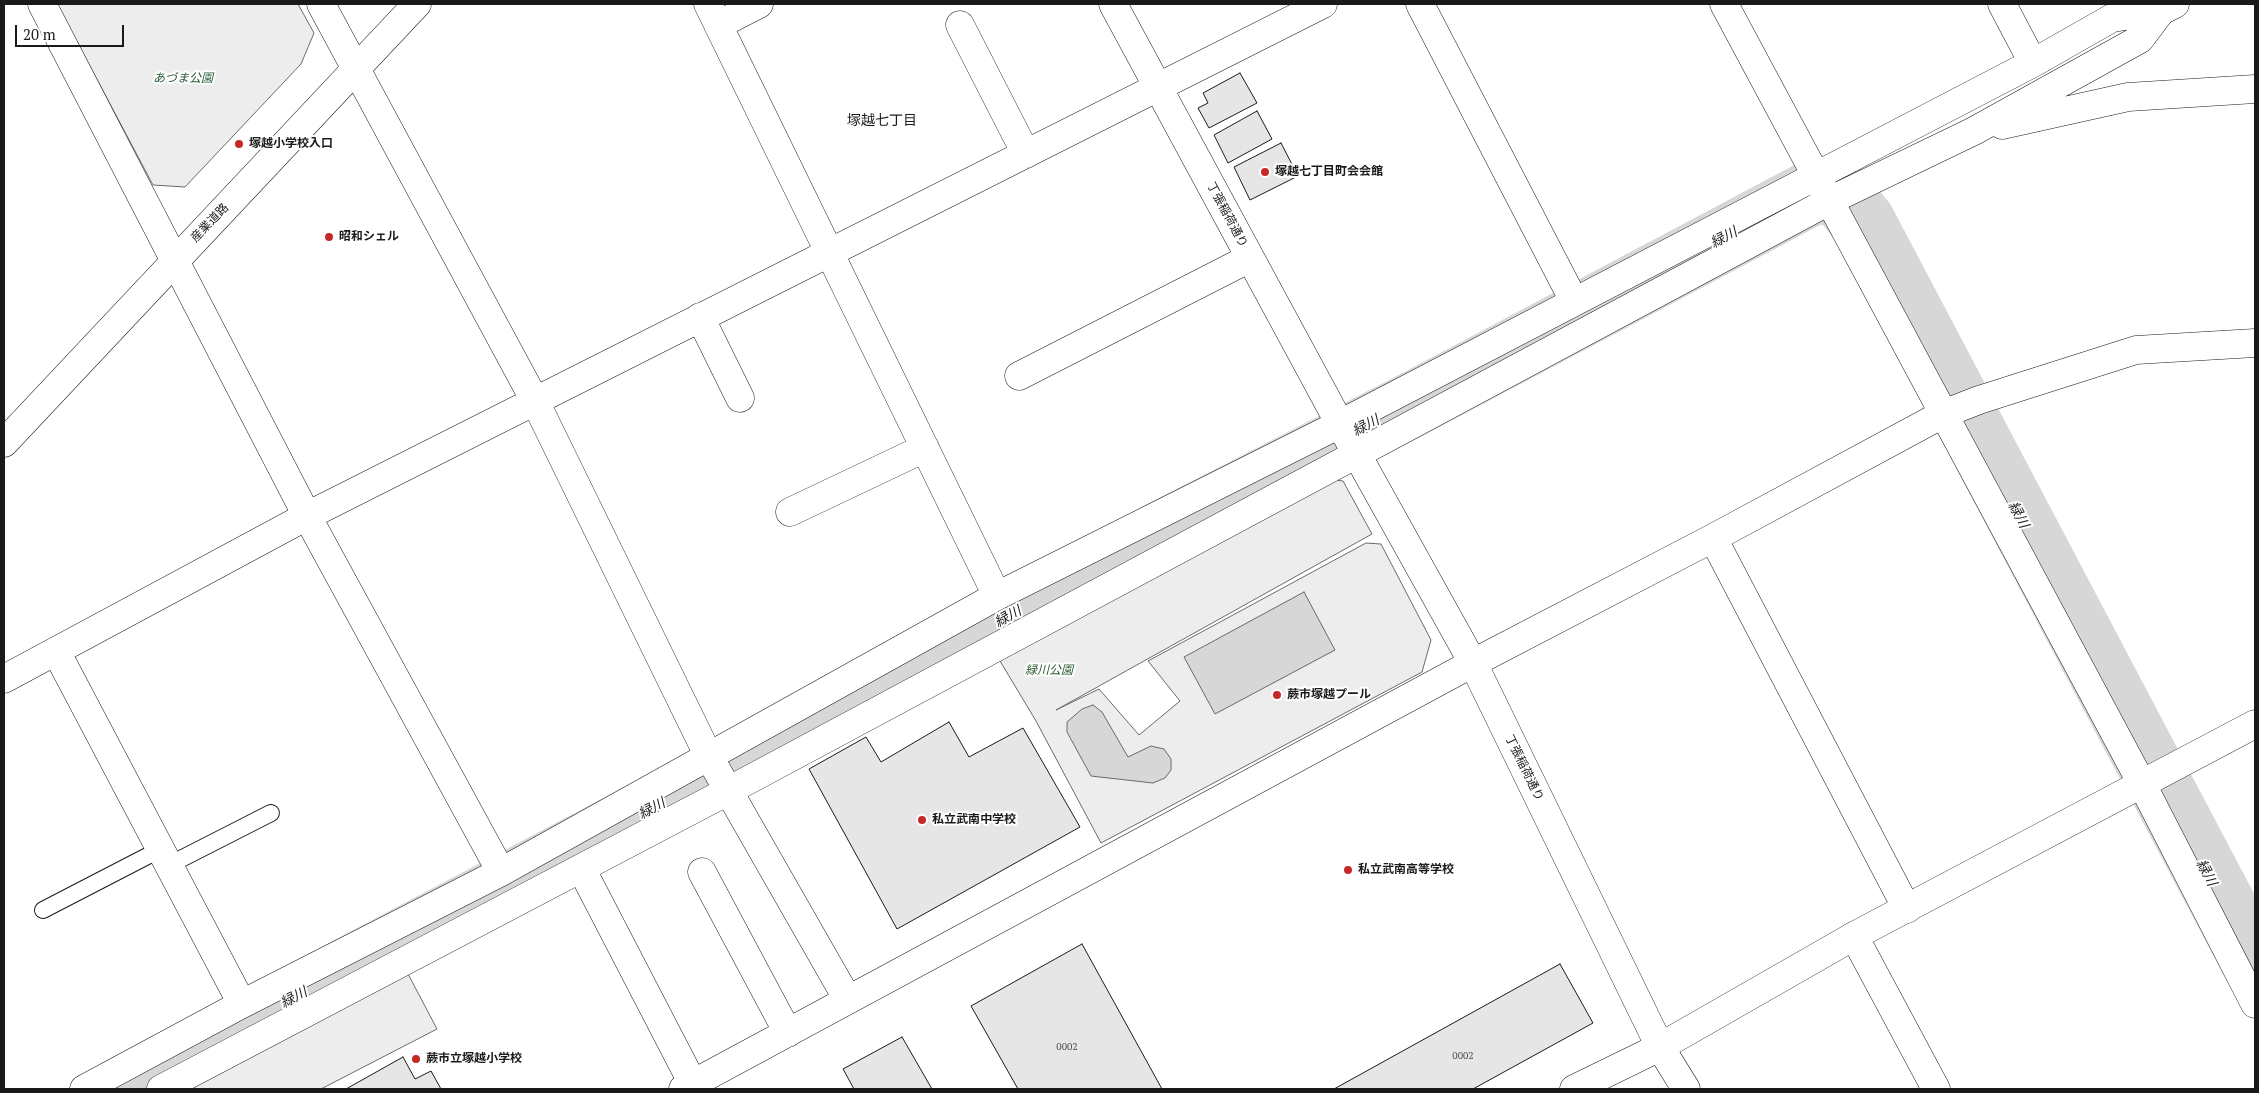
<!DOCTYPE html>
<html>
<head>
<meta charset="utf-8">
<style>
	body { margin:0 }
	#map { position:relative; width:2259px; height:1093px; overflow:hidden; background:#fff; font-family:"PT Serif",serif }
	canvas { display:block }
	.frame { position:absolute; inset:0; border:5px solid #1a1a1a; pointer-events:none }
	.scale { position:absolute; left:15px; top:25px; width:109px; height:22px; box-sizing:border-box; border:2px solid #1a1a1a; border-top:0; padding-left:6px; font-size:15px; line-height:18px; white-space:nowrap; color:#1a1a1a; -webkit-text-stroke:4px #fff; paint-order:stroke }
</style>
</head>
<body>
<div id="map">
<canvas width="2259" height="1093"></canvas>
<div class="frame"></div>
<div class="scale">20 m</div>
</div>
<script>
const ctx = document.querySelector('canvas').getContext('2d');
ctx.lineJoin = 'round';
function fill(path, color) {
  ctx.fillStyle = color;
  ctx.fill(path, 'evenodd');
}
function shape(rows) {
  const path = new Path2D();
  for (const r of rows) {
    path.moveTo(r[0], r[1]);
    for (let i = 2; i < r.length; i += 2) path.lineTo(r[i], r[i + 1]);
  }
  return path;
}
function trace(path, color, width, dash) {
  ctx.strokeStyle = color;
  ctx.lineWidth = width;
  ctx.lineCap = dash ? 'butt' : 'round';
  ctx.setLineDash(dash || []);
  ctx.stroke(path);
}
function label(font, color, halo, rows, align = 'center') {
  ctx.font = font + ' "PT Serif","Noto Sans JP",serif';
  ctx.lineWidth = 4;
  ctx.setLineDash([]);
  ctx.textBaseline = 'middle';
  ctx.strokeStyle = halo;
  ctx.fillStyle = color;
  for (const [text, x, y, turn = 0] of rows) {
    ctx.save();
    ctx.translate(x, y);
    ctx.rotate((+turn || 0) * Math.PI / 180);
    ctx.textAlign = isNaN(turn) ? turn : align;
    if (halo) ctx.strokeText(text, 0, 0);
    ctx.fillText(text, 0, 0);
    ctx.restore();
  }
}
const built = shape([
	[57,4,298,4,314,33,301,64,185,187,153,185,57,4],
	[1329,479,1343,481,1372,534,1056,710,1099,689,1139,735,1180,701,1148,661,1366,543,1381,544,1431,640,1422,672,1101,843,1036,721,997,656,1329,479],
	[407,972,437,1029,321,1089,190,1089,407,972]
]);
const water = shape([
	[1304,592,1335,650,1215,714,1184,657,1304,592],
	[1093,705,1102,712,1128,757,1151,746,1164,749,1171,759,1171,770,1165,778,1153,783,1091,776,1067,732,1067,722,1082,709,1093,705]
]);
const river = shape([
	[122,1089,775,744,1160,534,1404,409,1811,193,1837,191,1863,222,2255,965]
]);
const building = shape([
	[1240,73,1257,103,1209,128,1198,108,1208,103,1203,93,1240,73],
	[1257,111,1272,139,1228,163,1214,135,1257,111],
	[1281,143,1298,176,1250,200,1234,167,1281,143],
	[949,722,969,757,1023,728,1080,827,897,929,809,769,866,737,881,762,949,722],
	[1082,944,1162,1089,1018,1089,971,1006,1082,944],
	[1560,964,1593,1023,1473,1089,1334,1089,1560,964],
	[902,1037,932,1089,854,1089,843,1069,902,1037],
	[403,1057,415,1079,431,1071,441,1089,346,1089,403,1057]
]);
const lane = shape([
	[169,865,271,813],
	[43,910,161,849]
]);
const street = shape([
	[42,4,307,516,501,872],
	[321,4,535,401,708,755,848,1000],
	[708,4,997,596],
	[1113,4,1340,424,1473,663,1660,1047,1686,1089],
	[1420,4,1574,301],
	[1724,4,2142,784,2255,1004],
	[2002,4,2033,63],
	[718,25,759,4],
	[960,25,1026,154],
	[2002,125,2128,97,2255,89],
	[700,317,740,398],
	[1019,376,1250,258],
	[790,512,925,448],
	[1713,538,1907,909],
	[56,651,242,1004],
	[4,679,307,516,1323,4],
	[581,868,693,1084],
	[702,872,788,1033],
	[1854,936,1936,1089],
	[84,1089,242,1004,501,872,997,596,1340,424,2033,63,2112,18,2161,11],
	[161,1089,728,791,1831,200,1974,131,2140,39,2161,11],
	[683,1089,1473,663,1713,538,1943,414,1979,400,2136,350,2255,343]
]);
const secondary = shape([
	[2161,11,2175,4],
	[1574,1089,1660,1047,1854,936,2255,724]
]);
const primary = shape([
	[4,443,417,4]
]);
const markers = [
	[239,144,5,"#c62828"],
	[1265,172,5,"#c62828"],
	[329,237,5,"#c62828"],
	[1277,695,5,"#c62828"],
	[922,820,5,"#c62828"],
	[1348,870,5,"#c62828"],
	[416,1059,5,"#c62828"]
];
const numberNames = [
	["0002",1067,1047],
	["0002",1463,1056]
];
const parkNames = [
	["あづま公園",183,79],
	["緑川公園",1049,671]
];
const poiNames = [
	["塚越小学校入口",249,144],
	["塚越七丁目町会会館",1275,172],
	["昭和シェル",339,237],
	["蕨市塚越プール",1287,695],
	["私立武南中学校",932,820],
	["私立武南高等学校",1358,870],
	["蕨市立塚越小学校",426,1059]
];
const streetNames = [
	["丁張稲荷通り",1227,215,62],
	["産業道路",210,223,-46],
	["丁張稲荷通り",1524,768,64]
];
const neighbourhoodNames = [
	["塚越七丁目",882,121]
];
const waterNames = [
	["緑川",1724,238,-28],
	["緑川",1366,426,-28],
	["緑川",2018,515,62],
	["緑川",1008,617,-29],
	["緑川",652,809,-28],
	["緑川",2206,873,62],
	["緑川",294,998,-28]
];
fill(built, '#ededed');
trace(built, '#6a6a6a', 1);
fill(water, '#d7d7d7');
trace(water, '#6a6a6a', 1);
trace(river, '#d7d7d7', 65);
fill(building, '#e6e6e6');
trace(building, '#1a1a1a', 1);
trace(lane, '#1a1a1a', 18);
trace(street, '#1a1a1a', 29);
trace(secondary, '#1a1a1a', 29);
trace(primary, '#1a1a1a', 29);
trace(lane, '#fff', 16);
trace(street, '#fff', 28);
trace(secondary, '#fff', 28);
trace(primary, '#fff', 28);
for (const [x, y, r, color] of markers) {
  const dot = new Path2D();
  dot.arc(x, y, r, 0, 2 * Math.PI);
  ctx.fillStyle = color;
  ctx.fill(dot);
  trace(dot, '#fff', 2);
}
label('10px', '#4d4d4d', null, numberNames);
label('italic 12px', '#2b5a34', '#fff', parkNames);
label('bold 12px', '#1a1a1a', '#fff', poiNames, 'left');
label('12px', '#1a1a1a', '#fff', streetNames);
label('14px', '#1a1a1a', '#fff', neighbourhoodNames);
label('italic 14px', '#1a1a1a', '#fff', waterNames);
</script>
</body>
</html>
